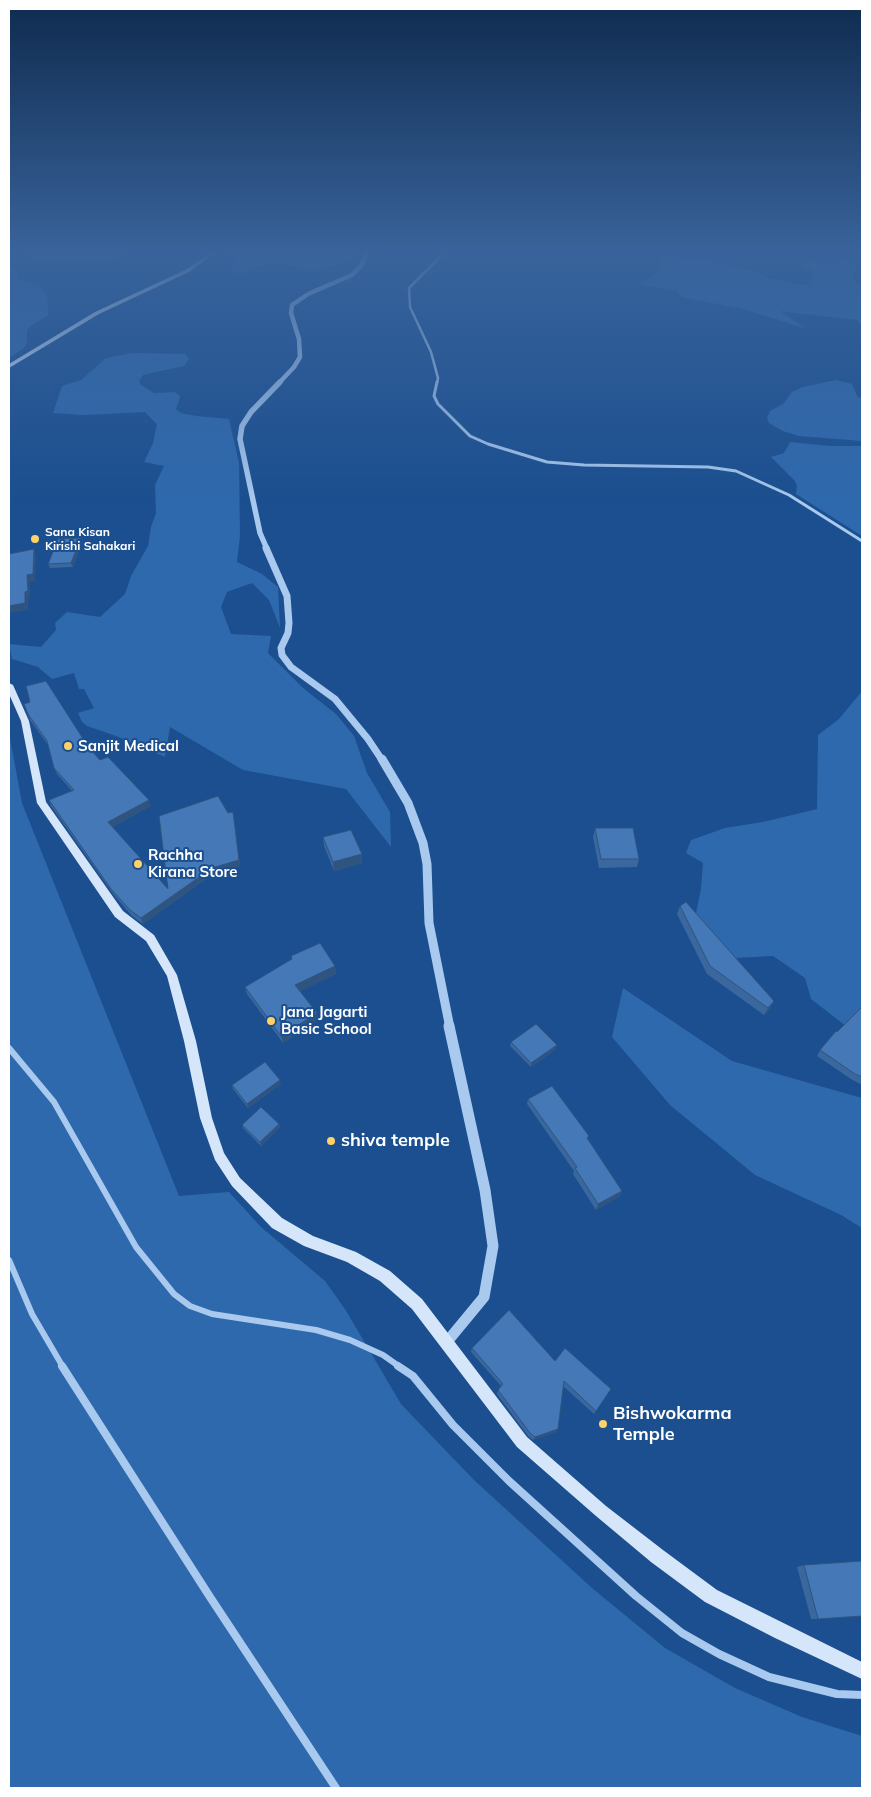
<!DOCTYPE html>
<html>
<head>
<meta charset="utf-8">
<style>
	body { margin:0 }
	#map { position:relative; width:871px; height:1797px; overflow:hidden; background:#1b4f8f; font-family:Mulish,sans-serif }
	canvas { display:block }
	.frame { position:absolute; inset:0; border:10px solid #fff; pointer-events:none }
</style>
</head>
<body>
<div id="map">
<canvas width="871" height="1797"></canvas>
<div class="frame"></div>
</div>
<script>
const ctx = document.querySelector('canvas').getContext('2d');
ctx.lineJoin = 'round';
function fill(path, color) {
  ctx.fillStyle = color;
  ctx.fill(path, 'evenodd');
}
function shape(rows) {
  const path = new Path2D();
  for (const r of rows) {
    path.moveTo(r[0], r[1]);
    for (let i = 2; i < r.length; i += 2) path.lineTo(r[i], r[i + 1]);
  }
  return path;
}
function trace(path, color, width, dash) {
  ctx.strokeStyle = color;
  ctx.lineWidth = width;
  ctx.lineCap = dash ? 'butt' : 'round';
  ctx.setLineDash(dash || []);
  ctx.stroke(path);
}
function label(font, color, halo, rows, align = 'center') {
  ctx.font = font + ' Mulish,sans-serif';
  ctx.lineWidth = 4;
  ctx.setLineDash([]);
  ctx.textBaseline = 'middle';
  ctx.strokeStyle = halo;
  ctx.fillStyle = color;
  for (const [text, x, y, turn = 0] of rows) {
    ctx.save();
    ctx.translate(x, y);
    ctx.rotate((+turn || 0) * Math.PI / 180);
    ctx.textAlign = isNaN(turn) ? turn : align;
    if (halo) ctx.strokeText(text, 0, 0);
    ctx.fillText(text, 0, 0);
    ctx.restore();
  }
}
const green = shape([
	[225,252,360,252,349,260,319,271,307,271,300,267,269,262,243,273,230,272,237,258],
	[661,257,701,259,751,270,768,278,801,285,809,284,813,274,812,269,801,268,806,261,829,262,830,264,847,260,857,266,852,278,862,288,862,326,857,320,780,311,805,328,739,308,681,297,676,290,641,285,664,267],
	[9,265,19,272,17,278,39,284,47,296,48,307,48,316,36,322,27,330,27,342,24,348,9,358],
	[132,353,185,354,189,359,184,366,143,375,139,381,141,385,154,393,175,392,179,395,180,397,176,409,181,413,196,416,229,419,239,463,240,536,237,562,262,574,278,587,280,628,269,600,252,583,227,592,221,607,231,634,271,636,268,653,303,688,336,714,354,736,367,773,390,812,391,847,346,789,243,770,170,727,165,757,116,736,87,726,82,722,78,713,94,708,84,689,79,689,74,673,52,679,38,667,12,659,9,644,41,647,56,630,55,623,67,612,100,617,125,594,131,576,148,546,151,527,156,513,155,485,164,466,144,462,153,443,157,424,145,412,84,415,53,413,62,386,81,380,106,358],
	[836,380,852,384,857,396,862,399,862,441,799,436,783,431,769,423,767,418,770,411,783,404,792,392,803,387],
	[790,442,830,446,862,446,862,536,796,494,797,485,794,480,771,457,784,453],
	[862,691,862,1036,851,1030,811,999,805,978,773,956,735,958,718,950,696,913,701,889,703,863,686,853,691,840,725,828,763,822,817,809,818,735,839,719],
	[9,733,22,803,179,1196,229,1192,261,1227,325,1281,345,1309,401,1404,474,1480,592,1588,665,1648,735,1688,802,1717,862,1736,862,1788,9,1788],
	[623,988,732,1061,862,1098,862,1228,841,1215,755,1175,670,1105,612,1037]
]);
const minorFar3 = shape([
	[437,383,438,378,431,352,410,307,409,288,445,252]
]);
const minorFar2 = shape([
	[437,382,434,396,438,404,470,436,488,444,547,462,584,465,708,467,736,471,789,495,862,541]
]);
const minorFar1 = shape([
	[9,1048,54,1102,136,1247,174,1294,190,1306,212,1314,316,1330,350,1340,383,1355,400,1367],
	[9,1260,32,1314,63,1367]
]);
const minor = shape([
	[62,1366,210,1597,336,1788],
	[398,1366,413,1376,453,1425,509,1481,636,1596,682,1633,719,1654,769,1677,837,1694,862,1695]
]);
const tertiaryFar4 = shape([
	[279,383,294,367,300,357,299,339,291,313,292,305,308,294,352,275,361,266,367,252]
]);
const tertiaryFar3 = shape([
	[267,549,260,533,240,439,242,426,251,412,280,382]
]);
const tertiaryFar2 = shape([
	[266,548,287,596,289,623,288,633,281,648,282,655,291,667,335,699,368,739,382,760]
]);
const tertiaryFar1 = shape([
	[382,759,408,803,423,843,427,864,429,923,450,1028]
]);
const tertiary = shape([
	[446,1343,484,1297,493,1246,485,1190,449,1026]
]);
const secondary = shape([
	[212,252,216,252,189,272,99,314,9,368,9,364,95,312,185,270,212,252],
	[9,683,13,685,29,721,46,802,123,911,154,935,177,975,196,1041,212,1118,224,1153,240,1178,282,1218,313,1236,356,1252,390,1271,422,1299,527,1437,606,1506,663,1550,717,1590,862,1662,862,1679,775,1638,705,1602,651,1562,596,1516,517,1447,412,1309,380,1281,347,1262,304,1246,272,1228,232,1186,215,1160,200,1118,184,1041,167,976,146,941,115,917,37,803,21,721,9,694,9,683]
]);
const wall = shape([
	[32,252,123,252,117,261,30,261,29,257],
	[82,542,73,567,50,568,48,564],
	[24,704,89,748,100,760,151,806,112,827,168,889,228,813,234,818,240,866,213,874,143,924,132,916,114,895,51,806,49,800,72,791,57,774,54,768,48,745,30,720],
	[595,828,639,859,637,867,599,868,593,837],
	[323,837,362,854,362,863,334,871,324,846],
	[680,906,774,1001,770,1009,764,1015,707,974,677,914],
	[292,959,335,966,336,974,300,991,318,1020,283,1043,247,994,245,987],
	[862,1007,862,1085,851,1079,817,1056,820,1050],
	[511,1042,556,1049,531,1067,510,1046],
	[281,1084,248,1108,233,1089,232,1085],
	[528,1099,588,1139,622,1191,620,1196,596,1210,573,1174,574,1171,527,1104],
	[279,1124,280,1127,261,1146,243,1128,242,1125],
	[472,1348,555,1361,611,1389,594,1414,563,1386,556,1432,533,1440,528,1436,497,1394,498,1390,501,1386,471,1352],
	[804,1565,818,1619,811,1619,797,1567]
]);
const shadedWall = shape([
	[119,252,123,252,117,261,116,257],
	[81,538,82,542,73,567,71,563],
	[34,549,36,556,35,581,30,582,30,598,28,599,28,610,9,613,9,606,25,592,27,575],
	[149,800,151,806,110,828,108,822],
	[233,812,234,818,240,866,213,874,143,924,141,918,212,868],
	[362,854,362,863,334,871,333,862],
	[335,966,336,974,297,993,295,985],
	[774,1001,770,1009,764,1015,768,1008],
	[317,1013,318,1020,283,1043,281,1036],
	[557,1045,556,1049,531,1067,531,1063],
	[280,1080,281,1084,248,1108,247,1104],
	[279,1124,280,1127,261,1146,260,1142],
	[622,1191,620,1196,596,1210,598,1204],
	[558,1429,556,1432,533,1440,535,1437]
]);
const building = shape([
	[32,252,119,252,116,257,29,257,28,253,32,252],
	[81,538,71,563,48,564,58,539,81,538],
	[34,549,33,574,27,575,28,591,25,592,25,603,9,606,9,554,34,549],
	[46,681,89,748,100,760,108,757,149,800,108,822,168,889,159,816,218,796,228,813,233,812,239,860,212,868,141,918,130,910,111,889,49,800,74,790,54,768,47,741,28,714,24,704,30,702,26,686,46,681],
	[595,828,633,828,639,859,601,859,595,828],
	[351,830,362,854,333,862,323,837,351,830],
	[686,902,774,1001,768,1008,710,966,680,906,686,902],
	[320,943,335,966,295,985,317,1013,281,1036,245,987,292,959,291,956,320,943],
	[862,1007,862,1077,855,1074,820,1050,836,1031,837,1032,862,1007],
	[536,1024,557,1045,531,1063,511,1042,536,1024],
	[265,1062,280,1080,247,1104,232,1085,265,1062],
	[552,1086,589,1136,587,1138,622,1191,598,1204,575,1168,577,1167,528,1099,552,1086],
	[261,1107,279,1124,260,1142,242,1125,261,1107],
	[509,1310,555,1361,565,1348,611,1389,596,1411,564,1381,558,1429,535,1437,530,1433,498,1390,503,1384,472,1348,509,1310],
	[862,1561,862,1616,818,1619,804,1565,862,1561]
]);
const markers = [
	[35,539,5,"#ffd166"],
	[68,746,5,"#ffd166"],
	[138,864,5,"#ffd166"],
	[271,1021,5,"#ffd166"],
	[331,1141,5,"#ffd166"],
	[603,1424,5,"#ffd166"]
];
const farPoinames = [
	["Sana Kisan",45,532],
	["Kirishi Sahakari",45,546]
];
const poiNames = [
	["Sanjit Medical",78,746],
	["Rachha",148,855],
	["Kirana Store",148,872],
	["Jana Jagarti",281,1012],
	["Basic School",281,1029]
];
const nearPoinames = [
	["shiva temple",341,1141],
	["Bishwokarma",613,1414],
	["Temple",613,1435]
];
fill(green, '#2e69ad');
trace(minorFar3, '#a9c9ee', 2.5);
trace(minorFar2, '#a9c9ee', 3);
trace(minorFar1, '#a9c9ee', 6);
trace(minor, '#a9c9ee', 8);
trace(tertiaryFar4, '#a9c9ee', 4.5);
trace(tertiaryFar3, '#a9c9ee', 5.5);
trace(tertiaryFar2, '#a9c9ee', 7);
trace(tertiaryFar1, '#a9c9ee', 9);
trace(tertiary, '#a9c9ee', 11);
fill(secondary, '#d6e6fa');
fill(wall, '#3a679d');
fill(shadedWall, '#305480');
fill(building, '#4478b7');
trace(building, '#305480', 1);
const sky = ctx.createLinearGradient(0, 0, 0, 503);
sky.addColorStop(0, '#0f2b4f');
sky.addColorStop(0.5, '#39639b');
sky.addColorStop(1, '#39639b00');
ctx.fillStyle = sky;
ctx.fillRect(0, 0, 871, 503);
for (const [x, y, r, color] of markers) {
  const dot = new Path2D();
  dot.arc(x, y, r, 0, 2 * Math.PI);
  ctx.fillStyle = color;
  ctx.fill(dot);
  trace(dot, '#1b4f8f', 2);
}
label('bold 12px', '#fff', '#1b4f8f', farPoinames, 'left');
label('bold 15px', '#fff', '#1b4f8f', poiNames, 'left');
label('bold 18px', '#fff', '#1b4f8f', nearPoinames, 'left');
</script>
</body>
</html>
